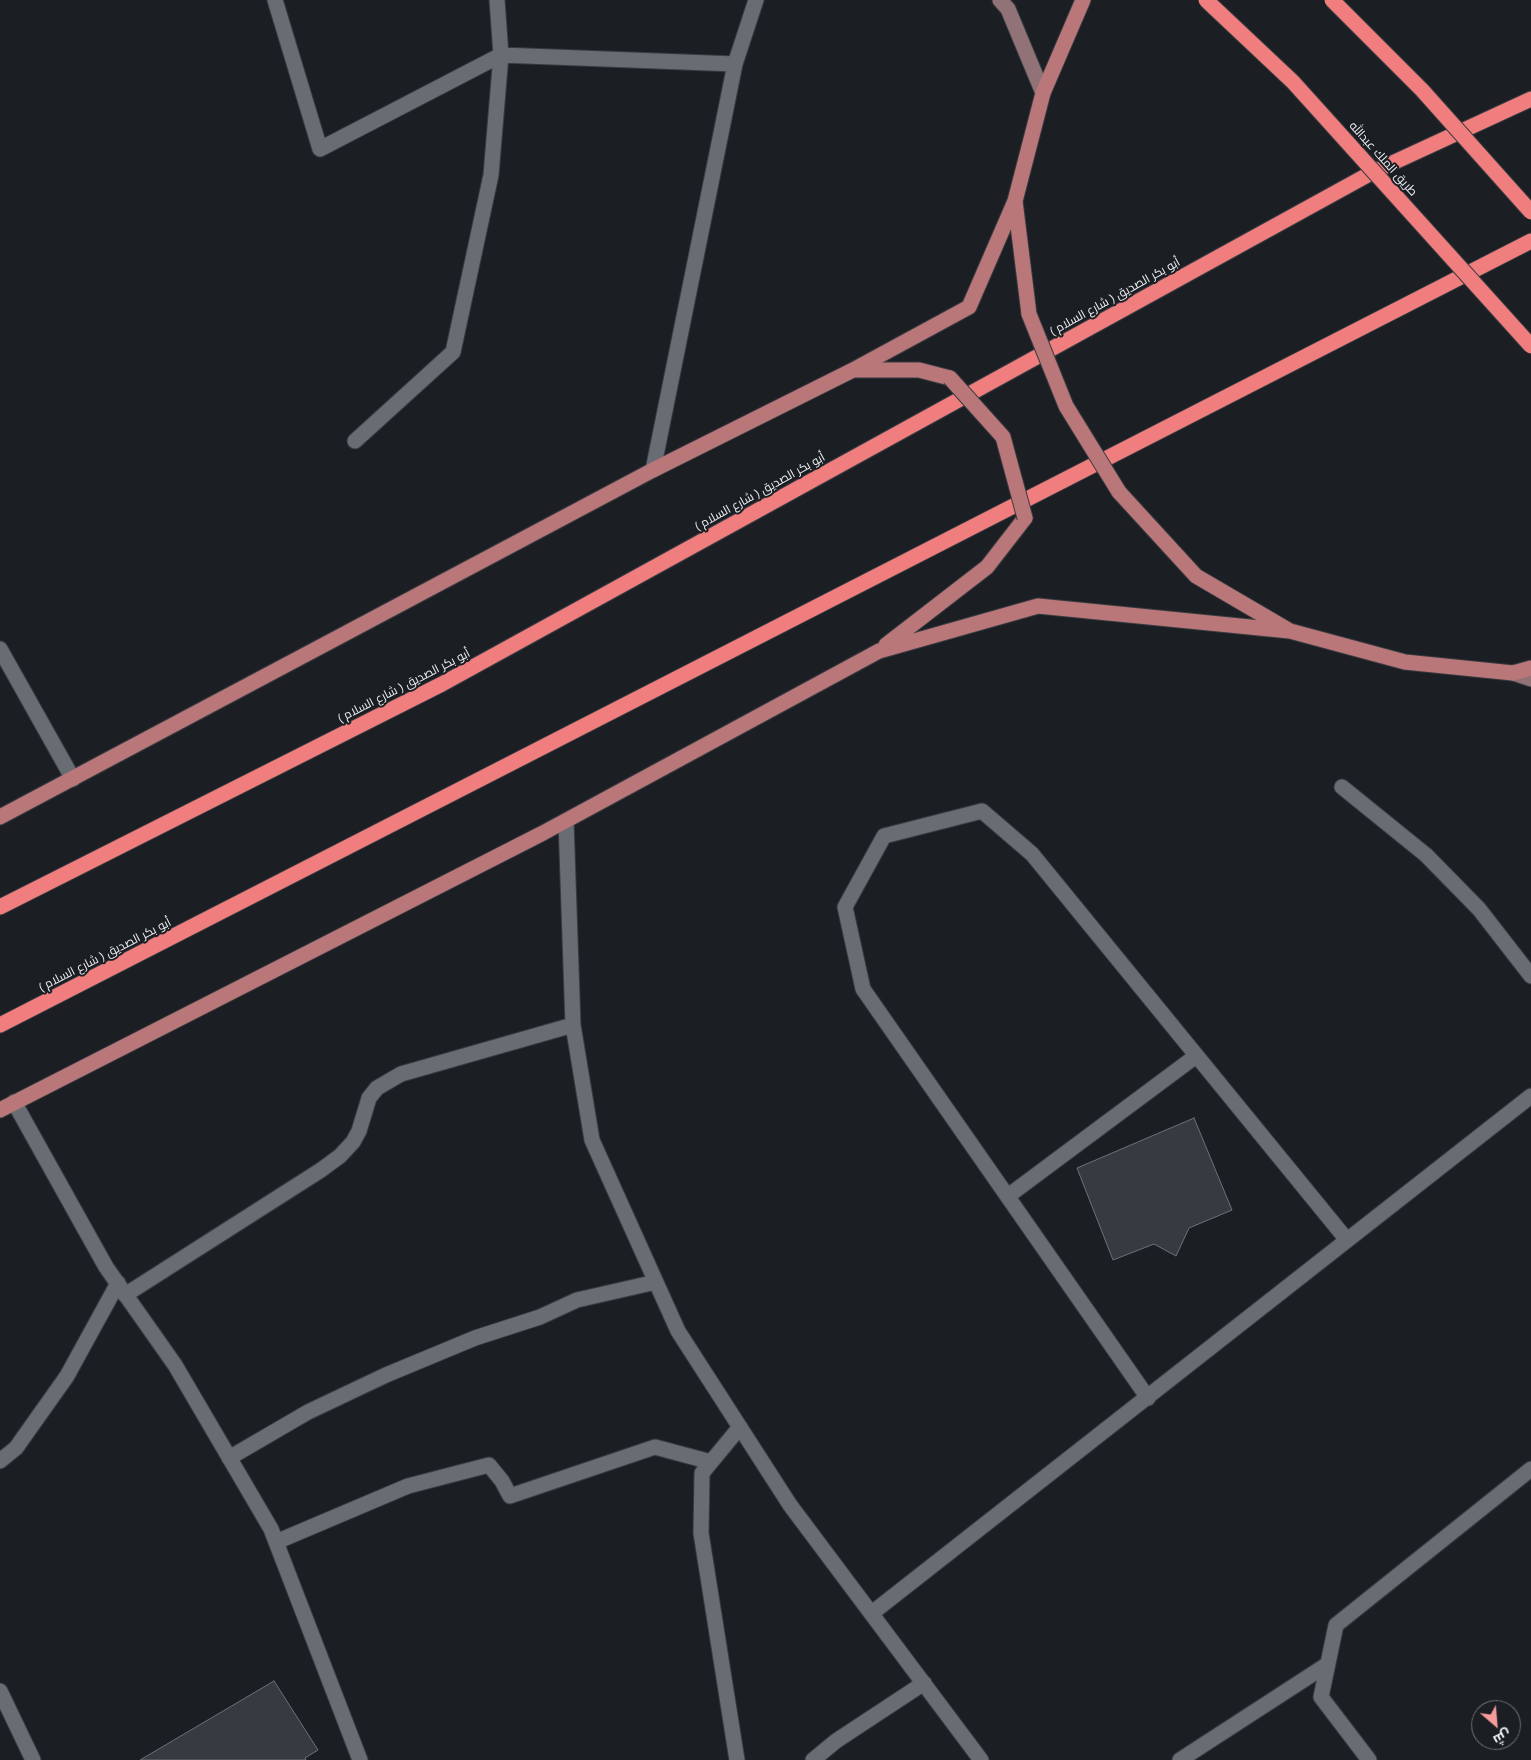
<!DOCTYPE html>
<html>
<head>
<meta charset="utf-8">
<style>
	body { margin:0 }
	#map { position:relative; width:1531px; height:1760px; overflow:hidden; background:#1b1f24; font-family:"PT Sans",Cairo,sans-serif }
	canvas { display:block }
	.north { position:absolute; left:1471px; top:1700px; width:50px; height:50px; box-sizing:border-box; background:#1b1f24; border:1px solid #6f7377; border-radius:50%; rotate:153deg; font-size:14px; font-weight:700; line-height:20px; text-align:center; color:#eef1f4 }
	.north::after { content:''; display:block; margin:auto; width:18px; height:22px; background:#f59b99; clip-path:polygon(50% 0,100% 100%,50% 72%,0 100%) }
</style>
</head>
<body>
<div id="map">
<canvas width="1531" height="1760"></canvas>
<div class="north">ش</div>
</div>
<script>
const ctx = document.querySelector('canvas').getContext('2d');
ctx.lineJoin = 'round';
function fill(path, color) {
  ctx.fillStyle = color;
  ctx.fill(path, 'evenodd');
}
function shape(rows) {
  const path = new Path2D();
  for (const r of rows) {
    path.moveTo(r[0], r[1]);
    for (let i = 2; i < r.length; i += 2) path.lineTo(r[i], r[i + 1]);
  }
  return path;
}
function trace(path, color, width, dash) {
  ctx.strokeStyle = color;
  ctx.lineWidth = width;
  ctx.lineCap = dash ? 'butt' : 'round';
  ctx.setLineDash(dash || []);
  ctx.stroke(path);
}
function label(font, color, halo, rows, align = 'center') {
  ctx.font = font + ' "PT Sans",Cairo,sans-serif';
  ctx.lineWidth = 4;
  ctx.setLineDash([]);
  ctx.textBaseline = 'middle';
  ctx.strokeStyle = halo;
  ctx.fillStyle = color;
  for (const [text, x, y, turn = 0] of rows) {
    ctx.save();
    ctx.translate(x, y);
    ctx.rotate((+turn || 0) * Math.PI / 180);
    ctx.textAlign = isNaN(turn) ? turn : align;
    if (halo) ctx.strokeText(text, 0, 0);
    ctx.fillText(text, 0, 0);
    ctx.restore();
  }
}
const building = shape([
	[1194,1118,1232,1210,1189,1228,1176,1256,1154,1244,1113,1260,1077,1168,1194,1118],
	[274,1681,318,1750,305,1758,306,1760,140,1760,274,1681]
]);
const street = shape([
	[275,0,320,149,501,55,735,64],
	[355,441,453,352,491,175,501,55,497,0],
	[653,470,735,64,756,0],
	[0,649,73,779],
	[1342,787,1426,855,1479,909,1531,976],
	[566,821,573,1025,592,1140,678,1331,790,1505,981,1760],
	[14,1102,106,1267,175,1365,271,1529,360,1760],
	[1008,1196,1196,1056],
	[125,1295,321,1170,340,1156,353,1142,359,1131,369,1098,377,1088,401,1074,573,1025],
	[1148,1398,863,989,845,907,884,836,982,811,1032,854,1347,1240],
	[229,1458,308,1412,386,1375,475,1338,540,1317,577,1300,656,1282],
	[0,1461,16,1448,67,1376,118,1283],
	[276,1542,408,1486,489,1465,502,1481,510,1496,655,1447,711,1462],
	[872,1613,1531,1096],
	[0,1691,33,1760],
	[737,1760,701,1533,702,1473,740,1427],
	[813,1760,836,1741,924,1683],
	[1180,1760,1328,1664],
	[1369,1760,1321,1697,1336,1625,1531,1469]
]);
const secondary = shape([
	[1000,0,1008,9,1043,93],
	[1513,673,1531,679]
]);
const primary = shape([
	[1029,314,1015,201,1043,93,1083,0],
	[855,370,919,370,950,378],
	[1119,492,1196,576,1290,631,1405,662,1513,673,1531,668],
	[886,645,987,567,1025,518],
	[0,817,653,470,853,370,969,307,1015,201],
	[0,1110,543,833,879,651,1038,606,1290,631]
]);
const highway = shape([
	[0,907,442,684,1373,172,1531,99],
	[0,1025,1531,241]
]);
const primaryBridge = shape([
	[1029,314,1066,406,1119,492],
	[950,378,1003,437,1025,518]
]);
const highwayBridge = shape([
	[1206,0,1293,82,1531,346],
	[1332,0,1422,90,1531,212]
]);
const streetNames = [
	["طريق الملك عبدالله",1383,159,48],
	["( شارع السلام ) أبو بكر الصديق",1115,297,-29],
	["( شارع السلام ) أبو بكر الصديق",760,492,-29],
	["( شارع السلام ) أبو بكر الصديق",404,686,-27],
	["( شارع السلام ) أبو بكر الصديق",105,955,-27]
];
fill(building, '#373b41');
trace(building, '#6d7278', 1);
trace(street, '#393c40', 17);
trace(secondary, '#393c40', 17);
trace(primary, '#393c40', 17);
trace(highway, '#393c40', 17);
trace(street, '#686d73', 15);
trace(secondary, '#917276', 15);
trace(primary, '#ba777a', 15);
trace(highway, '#f17e7e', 15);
trace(primaryBridge, '#393c40', 17, []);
trace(highwayBridge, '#393c40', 17, []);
trace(primaryBridge, '#ba777a', 15);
trace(highwayBridge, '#f17e7e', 15);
label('12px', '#eef1f4', '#1b1f24', streetNames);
</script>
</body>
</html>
